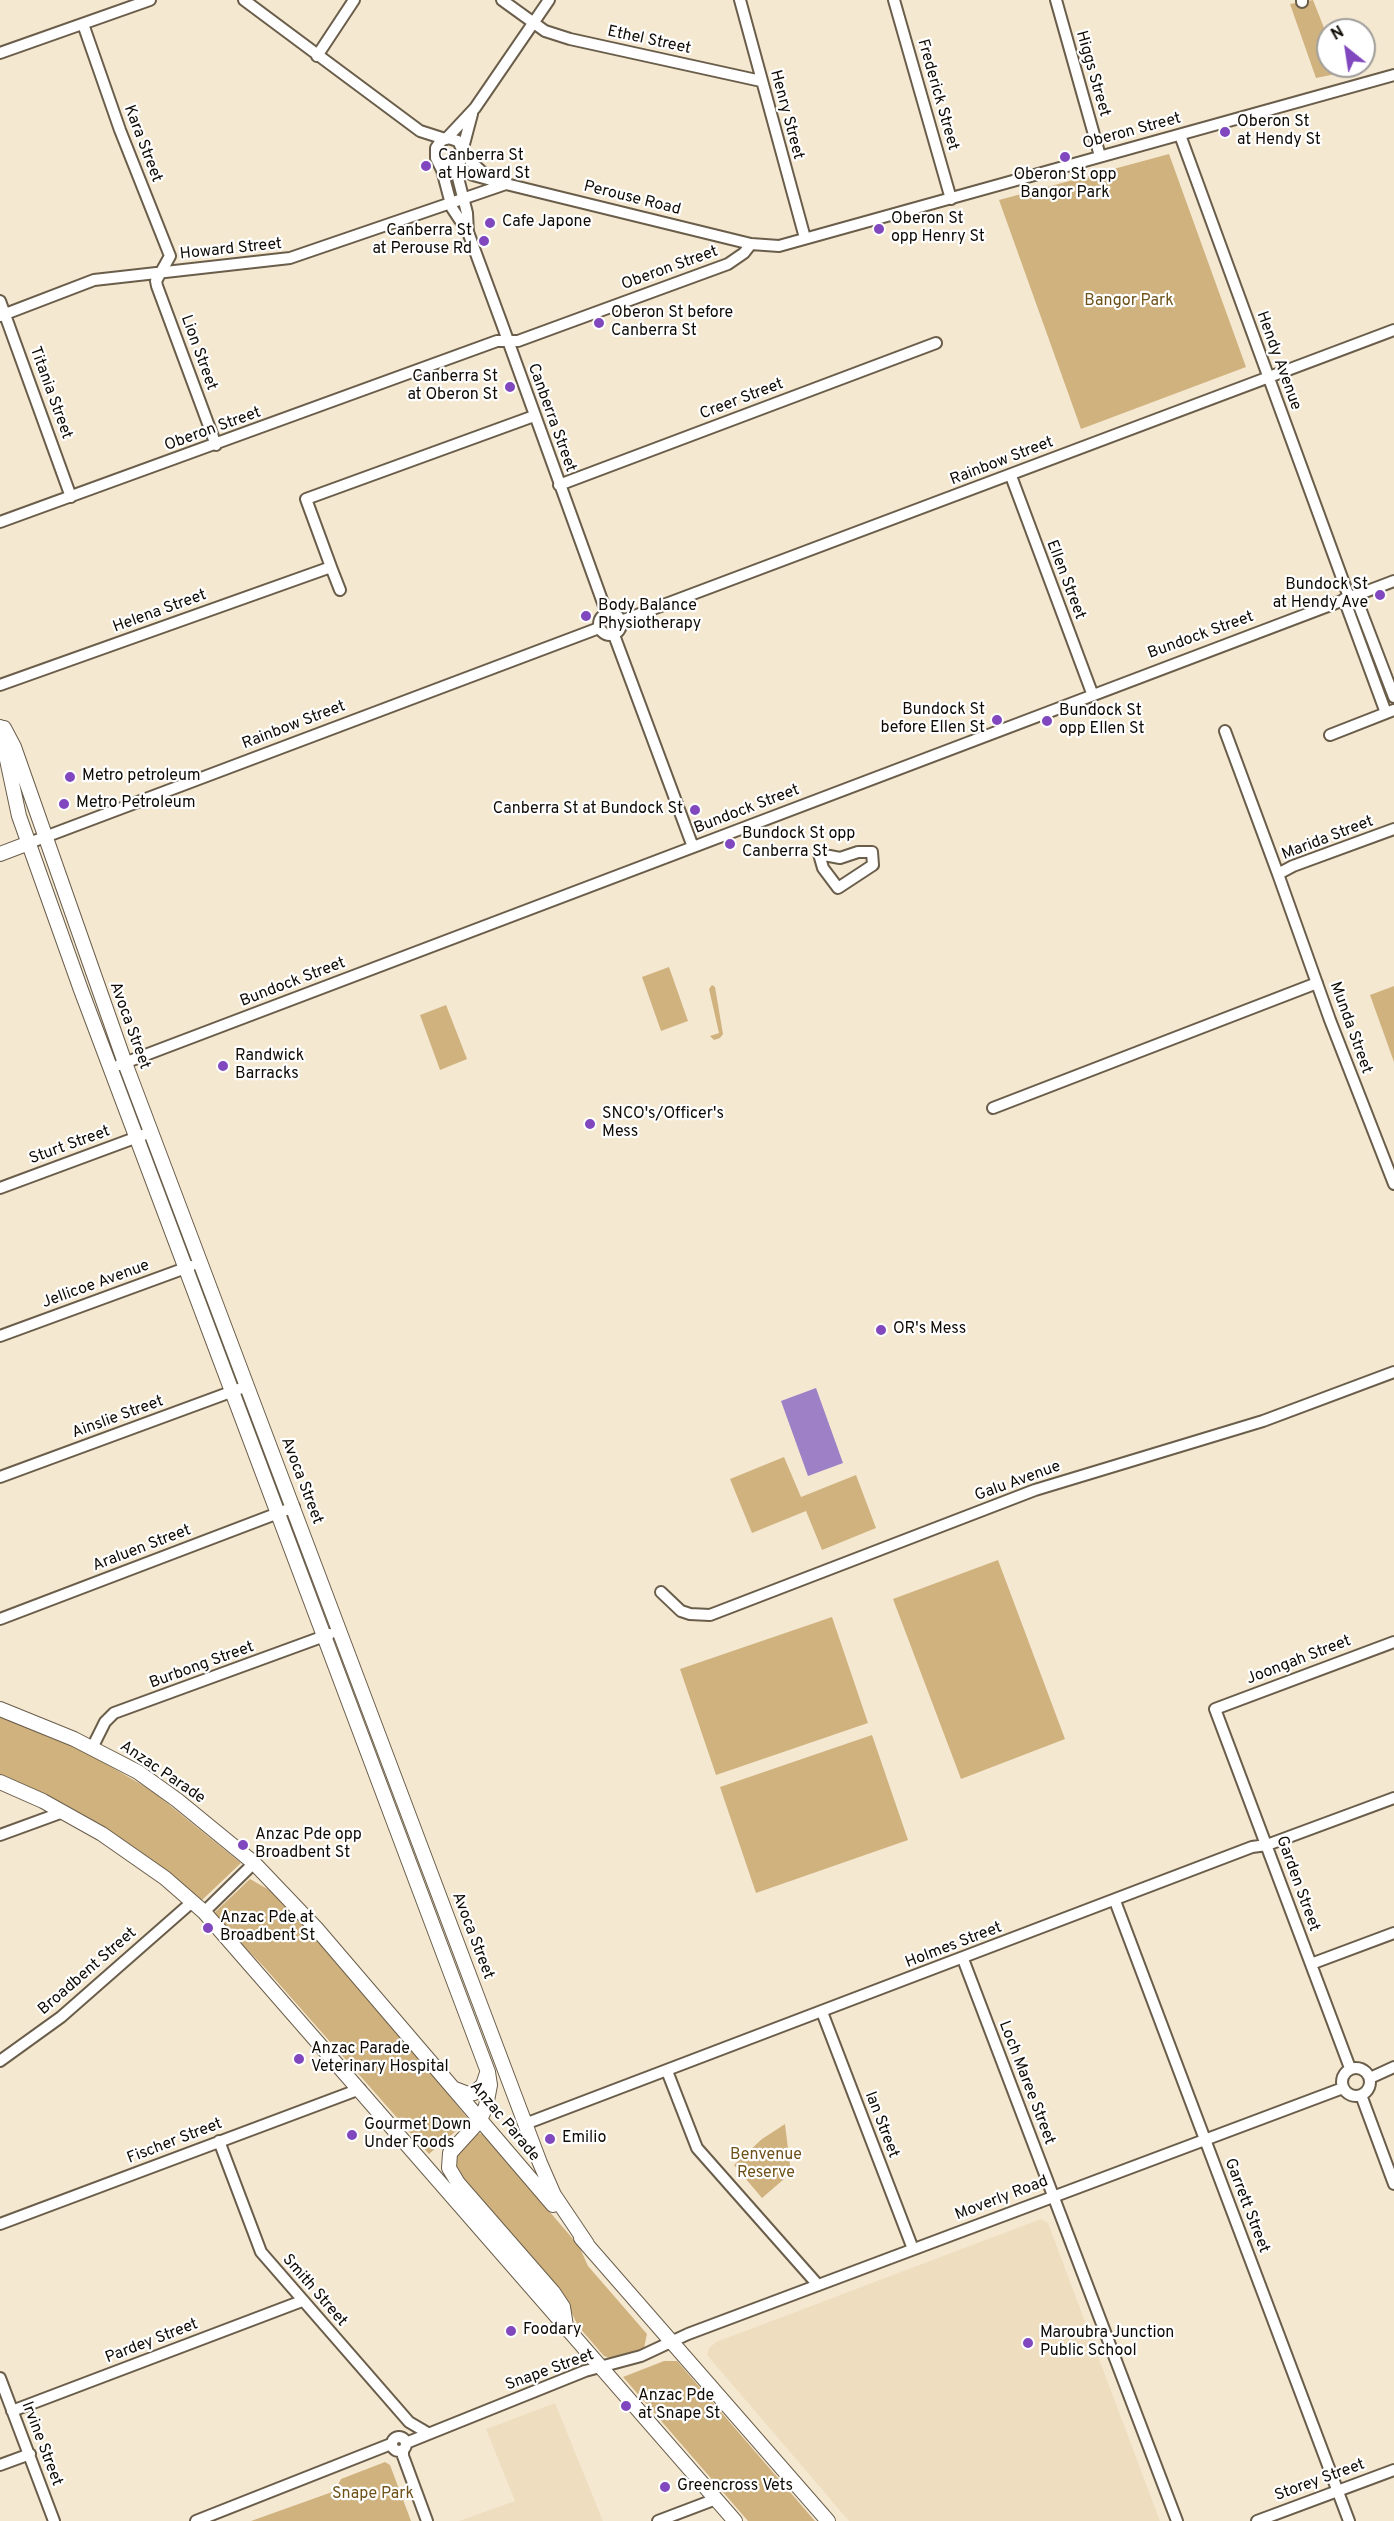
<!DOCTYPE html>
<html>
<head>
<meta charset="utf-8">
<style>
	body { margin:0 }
	#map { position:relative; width:1394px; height:2521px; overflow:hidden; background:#f5e8d1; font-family:Overpass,sans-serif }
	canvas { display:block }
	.north { position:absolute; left:1316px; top:18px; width:60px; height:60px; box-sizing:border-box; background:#fff; border:2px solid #9f9d9b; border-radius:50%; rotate:330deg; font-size:16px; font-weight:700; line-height:24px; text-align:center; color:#0f0b04 }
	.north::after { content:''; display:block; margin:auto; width:21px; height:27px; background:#8047be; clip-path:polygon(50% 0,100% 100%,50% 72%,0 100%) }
</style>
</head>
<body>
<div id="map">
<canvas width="1394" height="2521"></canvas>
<div class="north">N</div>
</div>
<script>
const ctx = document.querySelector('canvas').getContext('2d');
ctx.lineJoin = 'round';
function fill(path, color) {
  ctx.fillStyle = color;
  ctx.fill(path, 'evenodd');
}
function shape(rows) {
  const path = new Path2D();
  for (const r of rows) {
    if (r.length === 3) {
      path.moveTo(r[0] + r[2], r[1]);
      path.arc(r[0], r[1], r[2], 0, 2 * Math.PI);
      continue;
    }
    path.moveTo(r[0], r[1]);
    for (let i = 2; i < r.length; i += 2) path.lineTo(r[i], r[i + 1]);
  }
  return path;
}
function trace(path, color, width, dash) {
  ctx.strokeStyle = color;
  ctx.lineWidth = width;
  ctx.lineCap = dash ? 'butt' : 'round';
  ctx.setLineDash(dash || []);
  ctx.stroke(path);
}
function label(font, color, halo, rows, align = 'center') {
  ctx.font = font + ' Overpass,sans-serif';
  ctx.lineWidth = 4.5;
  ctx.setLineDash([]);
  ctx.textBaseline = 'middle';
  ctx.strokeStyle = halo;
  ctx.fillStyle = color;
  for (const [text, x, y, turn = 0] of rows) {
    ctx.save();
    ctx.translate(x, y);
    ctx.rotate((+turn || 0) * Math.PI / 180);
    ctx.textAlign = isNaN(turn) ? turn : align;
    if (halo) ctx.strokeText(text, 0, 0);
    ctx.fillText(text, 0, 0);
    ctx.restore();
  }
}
const built = shape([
	[1041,2219,1048,2223,1160,2521,849,2521,707,2355,709,2348,716,2342],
	[555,2403,603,2521,459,2521,515,2501,486,2429]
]);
const green = shape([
	[1313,0,1328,38,1328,66,1339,66,1341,73,1316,78,1290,4],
	[1169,154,1246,367,1081,429,999,200],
	[669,967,688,1021,661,1031,642,977],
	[712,985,715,987,723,1034,720,1038,714,1040,710,1036,719,1033,709,989],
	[1394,986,1394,1062,1370,995],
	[446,1005,467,1059,440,1070,420,1015],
	[784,1457,801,1497,856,1475,876,1528,822,1550,806,1511,752,1533,730,1479],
	[998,1560,1065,1739,961,1779,893,1599],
	[832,1617,868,1723,716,1775,680,1669],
	[0,1714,87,1753,151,1790,241,1863,200,1902,174,1877,131,1845,83,1818,0,1776],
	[872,1735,908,1840,756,1893,720,1787],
	[250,1879,278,1895,308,1929,379,2009,469,2120,429,2154,265,1968,213,1914],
	[785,2124,791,2173,762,2198,734,2165,762,2139],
	[476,2133,483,2134,579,2246,588,2266,647,2334,644,2348,615,2360,604,2356,578,2326,568,2305,463,2181,456,2168,455,2158,460,2149],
	[664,2361,677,2361,815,2521,748,2521,623,2377],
	[385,2462,390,2465,411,2521,251,2521,335,2491,341,2479]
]);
const water = shape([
	[816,1388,843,1463,808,1476,781,1401]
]);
const minor = shape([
	[244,0,420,131,445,139],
	[502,0,545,31,570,39,761,81],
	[740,0,805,238],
	[894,0,951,199],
	[1056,0,1100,156],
	[1302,0,1302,2],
	[83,24,120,130,170,256,156,281,157,286,216,445],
	[0,53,150,0],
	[317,56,354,0],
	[1180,135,1349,597],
	[446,139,475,108,549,0],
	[463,148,472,114],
	[463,150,471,162,489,178],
	[439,163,452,167,460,162,464,153,458,141,448,138,441,141,436,148,436,158,442,170,452,208,468,232,502,324,607,614],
	[455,166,467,213,468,232],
	[456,166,473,175,506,184,751,244,779,246,1394,75],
	[0,301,71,497],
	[0,316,94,280,290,258,506,184],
	[1011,476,1092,693],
	[559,485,936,343],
	[0,522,497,341,518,341,728,264,744,253,751,244],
	[331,567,340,590],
	[1355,595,1394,697],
	[1344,599,1386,713],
	[610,624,11],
	[621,621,1394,330],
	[614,635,693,847],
	[0,685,331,567,306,499,534,416],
	[1225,731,1278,874],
	[1330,735,1394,710],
	[1394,829,1293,866,1278,874,1330,1020,1394,1184],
	[29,843,599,628],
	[858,852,872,852,873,865,838,888,823,868,819,854,840,858,858,852],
	[119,1065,1394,581],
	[993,1108,1317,983],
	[0,1188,151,1132],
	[0,1336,191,1266],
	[0,1477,247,1386],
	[661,1592,681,1611,690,1614,710,1615,1035,1490,1263,1421,1394,1372],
	[0,1619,294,1507],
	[92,1748,105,1722,114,1713,330,1634],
	[0,1835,63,1812],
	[1115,1901,1349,2521],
	[204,1912,254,1863],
	[963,1959,1177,2521],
	[1311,1964,1394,1933],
	[822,2012,913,2249],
	[0,2061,61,2017,192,1902],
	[1356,2082,14],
	[1350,2068,1215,1709,1394,1642],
	[667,2071,697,2148,818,2285],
	[1370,2078,1394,2067],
	[1361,2095,1394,2184],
	[525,2124,1252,1847,1267,1845,1394,1798],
	[219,2141,261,2252,409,2422,426,2432],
	[0,2224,360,2089],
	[0,2378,54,2521],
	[12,2411,302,2301],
	[399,2444,7],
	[406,2443,585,2371,641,2356,688,2334,1343,2088],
	[403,2450,403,2456,427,2521],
	[0,2465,30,2454],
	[196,2521,391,2444],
	[658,2521,716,2499],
	[1257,2521,1394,2470]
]);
const major = shape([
	[0,727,19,816,81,990,488,2072,490,2085,486,2106,480,2120,450,2153,449,2168,458,2183,553,2292,563,2307,566,2326],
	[4,728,14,747,125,1063,540,2163,554,2195,587,2244],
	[0,854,29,843],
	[0,1709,74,1739,138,1772,177,1800,254,1863,316,1928,553,2205],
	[0,1782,43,1801,102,1834,165,1878,204,1912,735,2521],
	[455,2089,468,2094,474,2093,483,2085,487,2073],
	[581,2238,828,2521]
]);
const markers = [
	[1225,132,6,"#8047be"],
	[1065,157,6,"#8047be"],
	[426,166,6,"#8047be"],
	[490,223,6,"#8047be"],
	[879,229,6,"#8047be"],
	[484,241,6,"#8047be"],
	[599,323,6,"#8047be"],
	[510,387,6,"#8047be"],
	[1380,595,6,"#8047be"],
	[586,616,6,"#8047be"],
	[997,720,6,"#8047be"],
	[1047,721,6,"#8047be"],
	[70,777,6,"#8047be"],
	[64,804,6,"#8047be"],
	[695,810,6,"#8047be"],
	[730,844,6,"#8047be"],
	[223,1066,6,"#8047be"],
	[590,1124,6,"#8047be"],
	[881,1330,6,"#8047be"],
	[243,1845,6,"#8047be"],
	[208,1928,6,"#8047be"],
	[299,2059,6,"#8047be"],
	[352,2135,6,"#8047be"],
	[550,2139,6,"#8047be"],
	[511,2331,6,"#8047be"],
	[1028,2343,6,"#8047be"],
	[626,2406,6,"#8047be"],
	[665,2487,6,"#8047be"]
];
const streetNames = [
	["Ethel Street",649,41,12],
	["Higgs Street",1092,74,74],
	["Frederick Street",937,95,74],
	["Henry Street",786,115,75],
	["Oberon Street",1132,132,-15],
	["Kara Street",142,144,69],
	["Perouse Road",632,199,14],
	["Howard Street",231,250,-6],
	["Oberon Street",670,269,-20],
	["Lion Street",198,353,70],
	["Hendy Avenue",1278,361,70],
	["Titania Street",50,393,70],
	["Creer Street",742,400,-21],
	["Canberra Street",551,418,70],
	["Oberon Street",213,430,-20],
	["Rainbow Street",1002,462,-21],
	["Ellen Street",1065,580,69],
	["Helena Street",160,612,-20],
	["Bundock Street",1201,636,-20],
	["Rainbow Street",294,726,-21],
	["Bundock Street",747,810,-21],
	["Marida Street",1328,839,-21],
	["Bundock Street",293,983,-21],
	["Avoca Street",129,1026,70],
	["Munda Street",1350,1028,70],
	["Sturt Street",70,1146,-20],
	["Jellicoe Avenue",96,1285,-20],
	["Ainslie Street",118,1418,-20],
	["Avoca Street",301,1481,69],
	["Galu Avenue",1018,1482,-20],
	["Araluen Street",142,1549,-21],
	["Joongah Street",1299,1661,-21],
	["Burbong Street",202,1666,-20],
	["Anzac Parade",162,1773,34],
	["Garden Street",1297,1884,70],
	["Avoca Street",472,1936,69],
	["Holmes Street",954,1946,-21],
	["Broadbent Street",88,1972,-41],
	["Loch Maree Street",1026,2083,69],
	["Anzac Parade",504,2122,50],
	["Ian Street",881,2125,69],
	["Fischer Street",175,2142,-21],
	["Moverly Road",1002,2199,-21],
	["Garrett Street",1246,2206,69],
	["Smith Street",314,2291,49],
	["Pardey Street",152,2342,-21],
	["Snape Street",550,2371,-20],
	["Irvine Street",41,2444,69],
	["Storey Street",1320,2481,-20]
];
const poiNames = [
	["Oberon St",1237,123],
	["at Hendy St",1237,141],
	["Canberra St",438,157],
	["at Howard St",438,175],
	["Oberon St opp",1065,176,"center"],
	["Bangor Park",1065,194,"center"],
	["Oberon St",891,220],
	["opp Henry St",891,238],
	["Cafe Japone",502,223],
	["Canberra St",472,232,"right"],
	["at Perouse Rd",472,250,"right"],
	["Oberon St before",611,314],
	["Canberra St",611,332],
	["Canberra St",498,378,"right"],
	["at Oberon St",498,396,"right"],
	["Bundock St",1368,586,"right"],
	["at Hendy Ave",1368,604,"right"],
	["Body Balance",598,607],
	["Physiotherapy",598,625],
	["Bundock St",985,711,"right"],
	["before Ellen St",985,729,"right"],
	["Bundock St",1059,712],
	["opp Ellen St",1059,730],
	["Metro petroleum",82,777],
	["Metro Petroleum",76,804],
	["Canberra St at Bundock St",683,810,"right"],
	["Bundock St opp",742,835],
	["Canberra St",742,853],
	["Randwick",235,1057],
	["Barracks",235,1075],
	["SNCO's/Officer's",602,1115],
	["Mess",602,1133],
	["OR's Mess",893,1330],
	["Anzac Pde opp",255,1836],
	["Broadbent St",255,1854],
	["Anzac Pde at",220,1919],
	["Broadbent St",220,1937],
	["Anzac Parade",311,2050],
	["Veterinary Hospital",311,2068],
	["Gourmet Down",364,2126],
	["Under Foods",364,2144],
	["Emilio",562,2139],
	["Foodary",523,2331],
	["Maroubra Junction",1040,2334],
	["Public School",1040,2352],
	["Anzac Pde",638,2397],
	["at Snape St",638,2415],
	["Greencross Vets",677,2487]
];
const parkNames = [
	["Bangor Park",1129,302],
	["Benvenue",766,2156],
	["Reserve",766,2174],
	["Snape Park",373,2495]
];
fill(built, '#efddc0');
fill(green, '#d0b27f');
fill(water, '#9d80c6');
trace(minor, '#6a5e4b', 14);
trace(major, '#6a5e4b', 16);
trace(minor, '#fff', 10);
trace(major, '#fff', 14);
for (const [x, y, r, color] of markers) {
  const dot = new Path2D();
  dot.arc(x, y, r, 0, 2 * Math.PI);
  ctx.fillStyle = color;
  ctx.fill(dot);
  trace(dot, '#fff', 2);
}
label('16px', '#0f0b04', '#fff', streetNames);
label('16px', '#0f0b04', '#fff', poiNames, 'left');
label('16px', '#6e5118', '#fff', parkNames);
</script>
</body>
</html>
